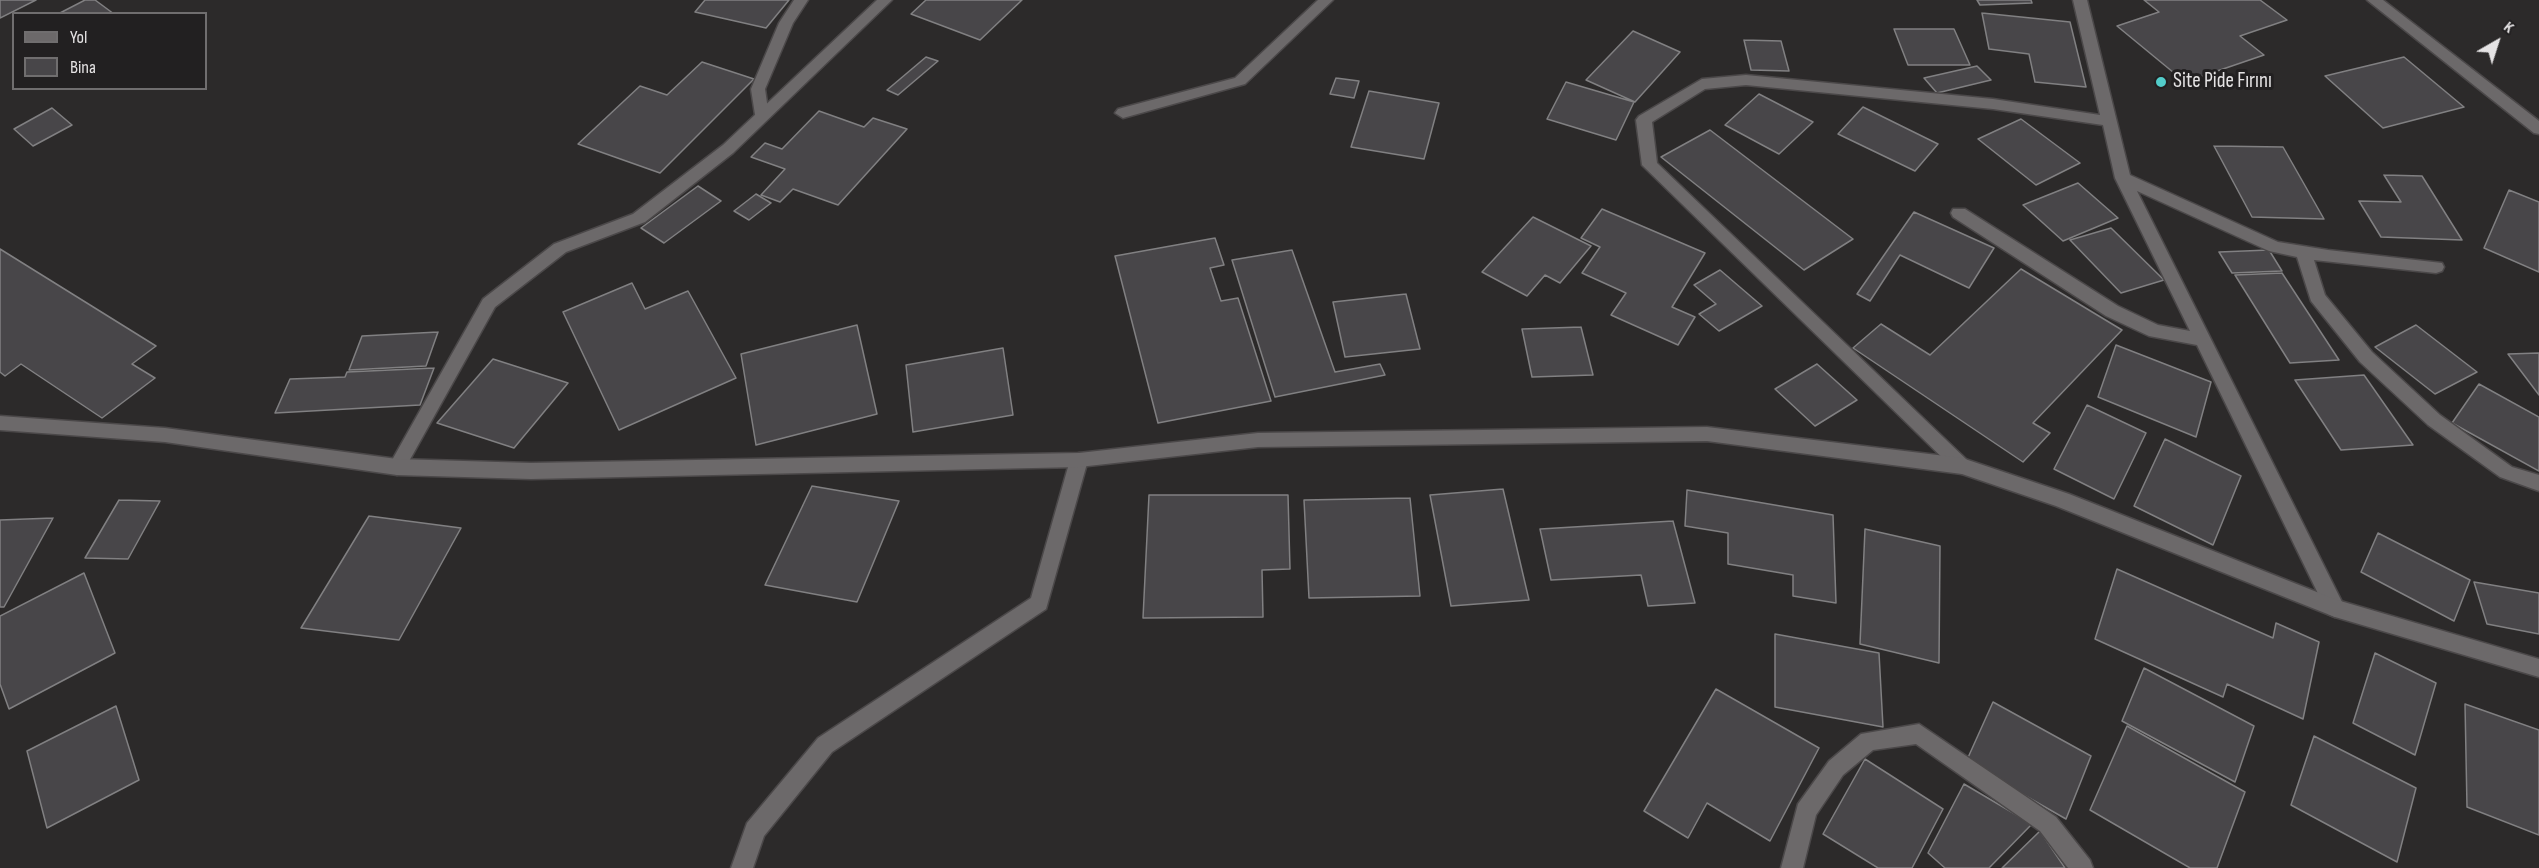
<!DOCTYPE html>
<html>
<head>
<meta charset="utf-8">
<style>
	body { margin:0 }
	#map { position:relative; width:2539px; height:868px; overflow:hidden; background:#2c2a2a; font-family:"Sofia Sans Condensed",sans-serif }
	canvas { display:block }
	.legend { position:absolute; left:12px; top:12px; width:195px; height:78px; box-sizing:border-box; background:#222021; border:2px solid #706e6f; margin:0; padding:8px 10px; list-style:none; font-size:18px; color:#e5e3e4 }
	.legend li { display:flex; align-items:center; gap:12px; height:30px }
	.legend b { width:30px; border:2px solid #706e6f }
	.north { position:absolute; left:2467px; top:12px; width:60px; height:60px; -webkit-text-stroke:4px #222021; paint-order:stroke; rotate:39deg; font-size:16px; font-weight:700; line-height:24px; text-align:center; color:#e5e3e4 }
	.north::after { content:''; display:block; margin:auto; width:21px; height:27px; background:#e5e3e4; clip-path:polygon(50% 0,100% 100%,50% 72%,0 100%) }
</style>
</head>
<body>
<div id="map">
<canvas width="2539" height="868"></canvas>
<ul class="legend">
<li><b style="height:8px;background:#6c696a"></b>Yol</li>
<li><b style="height:16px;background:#484649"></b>Bina</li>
</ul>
<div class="north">K</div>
</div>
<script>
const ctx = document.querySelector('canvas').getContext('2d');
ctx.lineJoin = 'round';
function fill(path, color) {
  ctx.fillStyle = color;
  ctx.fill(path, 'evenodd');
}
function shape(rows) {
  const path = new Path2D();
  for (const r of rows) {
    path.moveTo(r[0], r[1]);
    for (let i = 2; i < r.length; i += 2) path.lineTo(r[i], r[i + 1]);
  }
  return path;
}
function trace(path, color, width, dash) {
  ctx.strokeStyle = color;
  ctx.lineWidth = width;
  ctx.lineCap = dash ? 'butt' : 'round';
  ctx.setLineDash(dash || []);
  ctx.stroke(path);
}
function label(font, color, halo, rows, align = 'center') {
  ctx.font = font + ' "Sofia Sans Condensed",sans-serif';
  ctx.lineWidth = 6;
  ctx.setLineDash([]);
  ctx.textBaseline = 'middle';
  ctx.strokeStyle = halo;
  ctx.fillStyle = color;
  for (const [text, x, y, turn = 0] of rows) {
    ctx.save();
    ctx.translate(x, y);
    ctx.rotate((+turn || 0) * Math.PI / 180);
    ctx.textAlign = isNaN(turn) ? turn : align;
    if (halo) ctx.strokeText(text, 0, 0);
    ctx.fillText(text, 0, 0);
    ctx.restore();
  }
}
const building = shape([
	[0,0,36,0,0,18,0,0],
	[85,0,95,0,114,14,58,14,85,0],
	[705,0,789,0,766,28,695,12,705,0],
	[926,0,1022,0,980,40,911,14,926,0],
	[1977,0,2031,0,2032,3,1980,5,1977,0],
	[2144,0,2260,0,2287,20,2240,36,2264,55,2185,82,2117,26,2159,12,2144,0],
	[1982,13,2070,22,2086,87,2035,82,2029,54,1989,49,1982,13],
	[1894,29,1954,29,1970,65,1908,65,1894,29],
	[1633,31,1680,52,1635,102,1586,80,1633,31],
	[1744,40,1781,41,1789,71,1751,70,1744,40],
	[926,57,938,61,898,95,887,90,926,57],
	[2404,57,2464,107,2383,128,2325,76,2404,57],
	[702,62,754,79,660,173,578,144,640,86,667,95,702,62],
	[1977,66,1991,80,1937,93,1924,78,1977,66],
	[1336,78,1359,81,1354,98,1330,94,1336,78],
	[1566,82,1634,102,1616,140,1547,119,1566,82],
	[1369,91,1439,103,1424,159,1351,147,1369,91],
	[1759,94,1813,122,1779,154,1725,125,1759,94],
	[1863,107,1938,144,1915,171,1838,134,1863,107],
	[52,108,72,125,33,146,14,129,52,108],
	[819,111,864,127,873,118,907,129,838,205,793,189,780,202,761,195,785,169,751,157,765,143,782,149,819,111],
	[2021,119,2080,163,2036,185,1978,139,2021,119],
	[1710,130,1853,239,1804,270,1661,157,1710,130],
	[2214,146,2283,147,2324,219,2252,217,2214,146],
	[2384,175,2422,176,2462,240,2381,237,2359,201,2401,202,2384,175],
	[2078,183,2118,218,2063,241,2023,205,2078,183],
	[698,186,721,201,664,243,641,228,698,186],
	[2509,190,2539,202,2539,272,2484,248,2509,190],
	[756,194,771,203,749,220,734,211,756,194],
	[1602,209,1705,253,1672,307,1695,317,1678,345,1611,315,1626,293,1582,273,1600,247,1581,238,1602,209],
	[1914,212,1994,248,1969,288,1900,255,1870,301,1857,294,1914,212],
	[1533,217,1591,246,1560,283,1545,275,1527,296,1482,272,1533,217],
	[2111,228,2164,280,2121,293,2070,240,2111,228],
	[1215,238,1224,265,1210,268,1221,301,1238,298,1271,401,1158,423,1115,256,1215,238],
	[0,249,156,346,132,364,155,378,102,418,21,364,5,376,0,372,0,249],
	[1292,250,1335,372,1380,364,1385,375,1275,397,1232,260,1292,250],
	[2269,250,2282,271,2232,273,2219,252,2269,250],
	[2021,269,2122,330,2033,423,2050,433,2023,462,1853,348,1881,324,1930,355,2021,269],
	[1720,270,1762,306,1719,331,1699,314,1716,304,1694,285,1720,270],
	[2282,273,2339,360,2290,363,2235,275,2282,273],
	[632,283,645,309,688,291,736,378,619,430,563,312,632,283],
	[1406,294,1420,349,1345,357,1333,302,1406,294],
	[857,325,877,414,756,445,741,354,857,325],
	[2416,325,2477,372,2435,394,2375,347,2416,325],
	[1581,327,1593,375,1532,377,1522,329,1581,327],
	[438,332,426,366,349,370,362,336,438,332],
	[2116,345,2211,382,2196,437,2098,397,2116,345],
	[1003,348,1013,415,913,432,906,365,1003,348],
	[2539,353,2539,395,2508,354,2539,353],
	[493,359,568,383,514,448,437,423,493,359],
	[1817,364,1857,400,1815,426,1775,389,1817,364],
	[434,368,420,405,275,413,290,379,345,377,347,372,434,368],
	[2364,375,2413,445,2341,450,2295,380,2364,375],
	[2479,384,2539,417,2539,471,2452,423,2479,384],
	[2087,405,2146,433,2114,499,2054,469,2087,405],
	[2165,439,2241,476,2213,545,2134,506,2165,439],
	[812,486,899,501,857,602,765,585,812,486],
	[1503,489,1529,600,1451,606,1430,495,1503,489],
	[1687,490,1833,515,1836,603,1793,596,1793,575,1728,564,1728,533,1685,526,1687,490],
	[1149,495,1288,495,1290,569,1262,570,1263,617,1143,618,1149,495],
	[1410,498,1420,596,1309,598,1304,500,1410,498],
	[119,500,160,501,128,559,85,558,119,500],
	[369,516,461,528,399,640,301,628,369,516],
	[53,518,4,607,0,607,0,520,53,518],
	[1673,521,1695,603,1648,606,1641,575,1551,580,1540,529,1673,521],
	[1865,529,1940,546,1939,663,1860,644,1865,529],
	[2378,533,2470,580,2454,621,2361,572,2378,533],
	[2117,569,2273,638,2276,623,2319,642,2303,719,2227,684,2223,697,2095,639,2117,569],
	[84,573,115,653,9,709,0,684,0,616,84,573],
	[2474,582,2539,593,2539,634,2487,624,2474,582],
	[1775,634,1879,653,1883,727,1775,707,1775,634],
	[2375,653,2436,683,2415,755,2353,723,2375,653],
	[2144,668,2254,726,2235,782,2122,721,2144,668],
	[1716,689,1819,748,1770,841,1707,803,1688,838,1644,811,1716,689],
	[1993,702,2091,756,2066,819,1966,762,1993,702],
	[2465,704,2539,730,2539,835,2467,807,2465,704],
	[116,706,139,780,47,828,27,751,116,706],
	[2127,726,2245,792,2217,868,2190,868,2090,810,2127,726],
	[2314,736,2416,788,2397,862,2291,805,2314,736],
	[1865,759,1943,809,1912,868,1878,868,1823,834,1865,759],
	[1964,784,2032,824,1989,868,1945,868,1928,853,1964,784],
	[2040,831,2065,868,2002,868,2040,831]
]);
const lane = shape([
	[794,0,808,0,793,23,765,89,769,117,761,122,756,121,751,89,779,23,794,0],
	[1318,0,1333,0,1245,84,1123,118,1115,113,1118,109,1235,78,1318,0]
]);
const street = shape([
	[877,0,892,0,733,153,645,222,566,252,495,307,403,472,397,475,391,472,388,467,391,462,483,299,554,244,633,214,723,145,877,0],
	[2073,0,2087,0,2130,175,2278,242,2328,250,2442,263,2444,267,2442,271,2436,273,2314,260,2325,295,2372,352,2440,415,2512,467,2539,475,2539,491,2500,477,2428,425,2360,362,2311,301,2297,257,2269,251,2137,191,2345,608,2342,614,2335,617,2328,614,2197,345,2149,336,2106,316,1953,217,1951,213,1953,209,1965,209,2118,306,2158,325,2190,331,2115,178,2103,125,1993,109,1746,85,1705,89,1652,122,1657,163,1968,461,1971,466,1968,471,1962,474,1956,471,1642,165,1636,120,1639,116,1702,79,1746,75,1993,99,2100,115,2073,0],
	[2367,0,2383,0,2539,121,2539,134,2534,133,2367,0],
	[1079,453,1085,455,1088,460,1046,609,832,752,764,836,753,868,731,868,747,823,818,738,1031,598,1070,460,1073,455,1079,453],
	[1919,724,2056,817,2090,860,2093,868,2068,868,2040,831,1916,744,1873,750,1843,775,1816,815,1803,868,1781,868,1798,804,1829,761,1861,734,1919,724]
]);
const secondary = shape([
	[0,416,165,428,397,459,531,463,1079,453,1258,433,1707,427,1962,458,2069,494,2337,600,2539,659,2539,677,2335,617,2056,506,1962,474,1707,441,1258,447,1079,467,531,479,397,475,165,442,0,430,0,416]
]);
const markers = [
	[2161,82,6,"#53cdca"]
];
const poiNames = [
	["Site Pide Fırını",2173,82]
];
fill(building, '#484649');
trace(building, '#818082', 1.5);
trace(lane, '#4b4849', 3);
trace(street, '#4b4849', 3);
trace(secondary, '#4b4849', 3);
fill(lane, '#6c696a');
fill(street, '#6c696a');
fill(secondary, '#6c696a');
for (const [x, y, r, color] of markers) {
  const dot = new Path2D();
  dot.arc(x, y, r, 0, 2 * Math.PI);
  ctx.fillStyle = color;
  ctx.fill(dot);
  trace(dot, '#222021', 2);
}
label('21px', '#e5e3e4', '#222021', poiNames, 'left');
</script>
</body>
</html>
